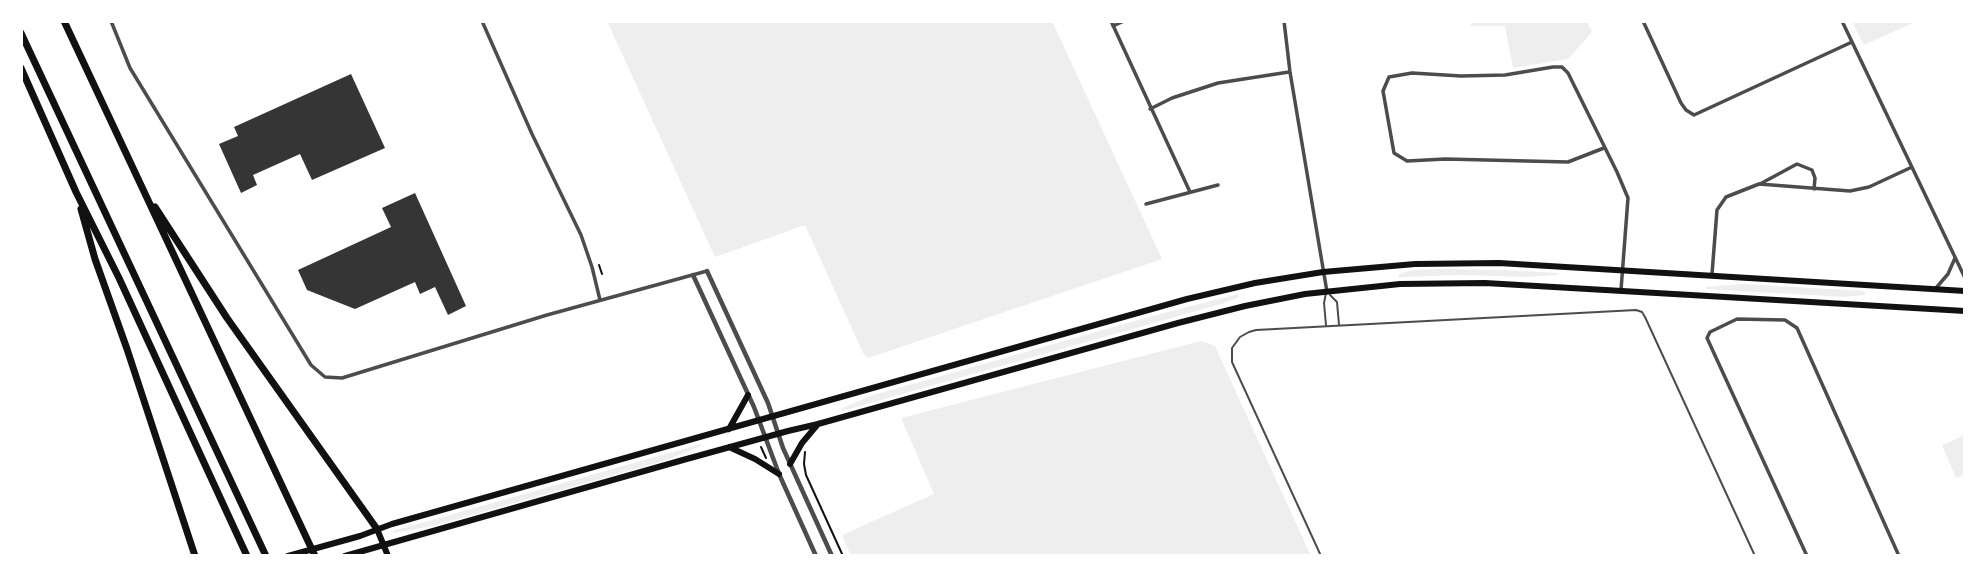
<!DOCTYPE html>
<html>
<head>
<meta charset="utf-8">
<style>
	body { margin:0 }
	#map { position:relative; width:1986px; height:577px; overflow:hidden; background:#fff; font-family:"Times New Roman",serif }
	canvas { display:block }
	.frame { position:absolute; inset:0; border:23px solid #fff; pointer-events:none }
</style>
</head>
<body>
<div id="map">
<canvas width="1986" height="577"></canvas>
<div class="frame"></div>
</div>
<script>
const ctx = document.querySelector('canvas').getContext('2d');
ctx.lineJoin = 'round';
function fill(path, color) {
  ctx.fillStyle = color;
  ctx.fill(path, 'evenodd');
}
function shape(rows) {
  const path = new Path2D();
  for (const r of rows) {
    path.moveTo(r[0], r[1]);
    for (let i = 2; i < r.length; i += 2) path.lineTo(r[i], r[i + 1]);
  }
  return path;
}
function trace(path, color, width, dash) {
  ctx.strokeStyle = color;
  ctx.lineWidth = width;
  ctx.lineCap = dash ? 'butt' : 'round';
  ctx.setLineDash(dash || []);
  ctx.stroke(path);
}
const green = shape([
	[607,21,1052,21,1162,259,868,358,863,353,805,225,715,257],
	[1471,21,1587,21,1592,32,1568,59,1513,68,1505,26,1471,26],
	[1859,21,1917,21,1864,45,1853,24],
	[1440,269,1507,270,1558,273,1558,275,1527,277,1461,275,1399,277,1399,274,1412,270],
	[1742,284,1865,291,1865,295,1843,297,1706,289,1706,287],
	[1238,294,1239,297,1221,304,842,411,841,409,870,396,1149,317],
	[1201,341,1215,346,1311,556,851,556,842,535,934,494,901,418],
	[1965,435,1965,474,1956,478,1942,445],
	[701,444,701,446,667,460,433,526,393,533,393,531]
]);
const building = shape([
	[351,74,385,148,312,180,300,154,253,175,257,185,241,193,219,144,238,136,234,127],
	[415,193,466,306,448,315,435,287,420,294,415,282,355,309,307,290,298,270,391,227,382,208]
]);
const path = shape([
	[599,265,602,274],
	[761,447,766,458],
	[805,452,804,464,806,475,843,556]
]);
const service = shape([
	[1326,293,1324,303,1326,325],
	[1330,295,1337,302,1339,325],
	[1321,556,1232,362,1232,348,1240,337,1249,332,1256,330,1636,310,1642,312,1645,317,1755,556]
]);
const minor = shape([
	[111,21,130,68,311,365,325,377,342,378,547,315,707,271],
	[482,21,532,134,581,235,592,267,600,300],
	[1111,21,1190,192],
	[1284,21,1290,72,1327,292],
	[1643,21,1681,103,1686,110,1694,115,1852,42],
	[1842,21,1965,278],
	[1113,26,1124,21],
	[1150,109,1172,98,1218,83,1289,72],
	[1604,148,1568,162,1445,159,1407,161,1394,153,1383,91,1389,77,1412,73,1461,76,1505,75,1553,67,1562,67,1568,73,1617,172,1628,198,1621,290],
	[1760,184,1797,164,1812,170,1815,178,1814,189],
	[1146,204,1218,185],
	[1712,274,1717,210,1726,197,1759,184,1850,191,1869,187,1912,167],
	[1936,288,1948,274,1955,258],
	[1807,556,1707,338,1710,332,1737,319,1785,320,1797,328,1899,556]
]);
const tertiary = shape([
	[707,271,768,403,783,448,832,556],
	[693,275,754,407,779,474,816,556]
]);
const primary = shape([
	[729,429,748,395],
	[729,447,755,459,779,474],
	[790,464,802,443,818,424],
	[377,529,388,556],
	[288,556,360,536,392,524,1187,299,1255,283,1323,272,1415,264,1499,263,1965,291],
	[345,556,683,460,788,431,818,424,1178,323,1245,306,1305,294,1400,284,1485,283,1965,311]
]);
const motorway = shape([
	[64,21,315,556],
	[21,33,266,556],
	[21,68,76,192,119,278,247,556],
	[155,207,227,318,377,529],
	[81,209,95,259,127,349,195,556]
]);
fill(green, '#eee');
fill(building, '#353535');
trace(path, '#111', 2);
trace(service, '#4c4c4c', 2);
trace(minor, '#4c4c4c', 3.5);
trace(tertiary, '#4c4c4c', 4.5);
trace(primary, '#111', 6);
trace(motorway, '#111', 7);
</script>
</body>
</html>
